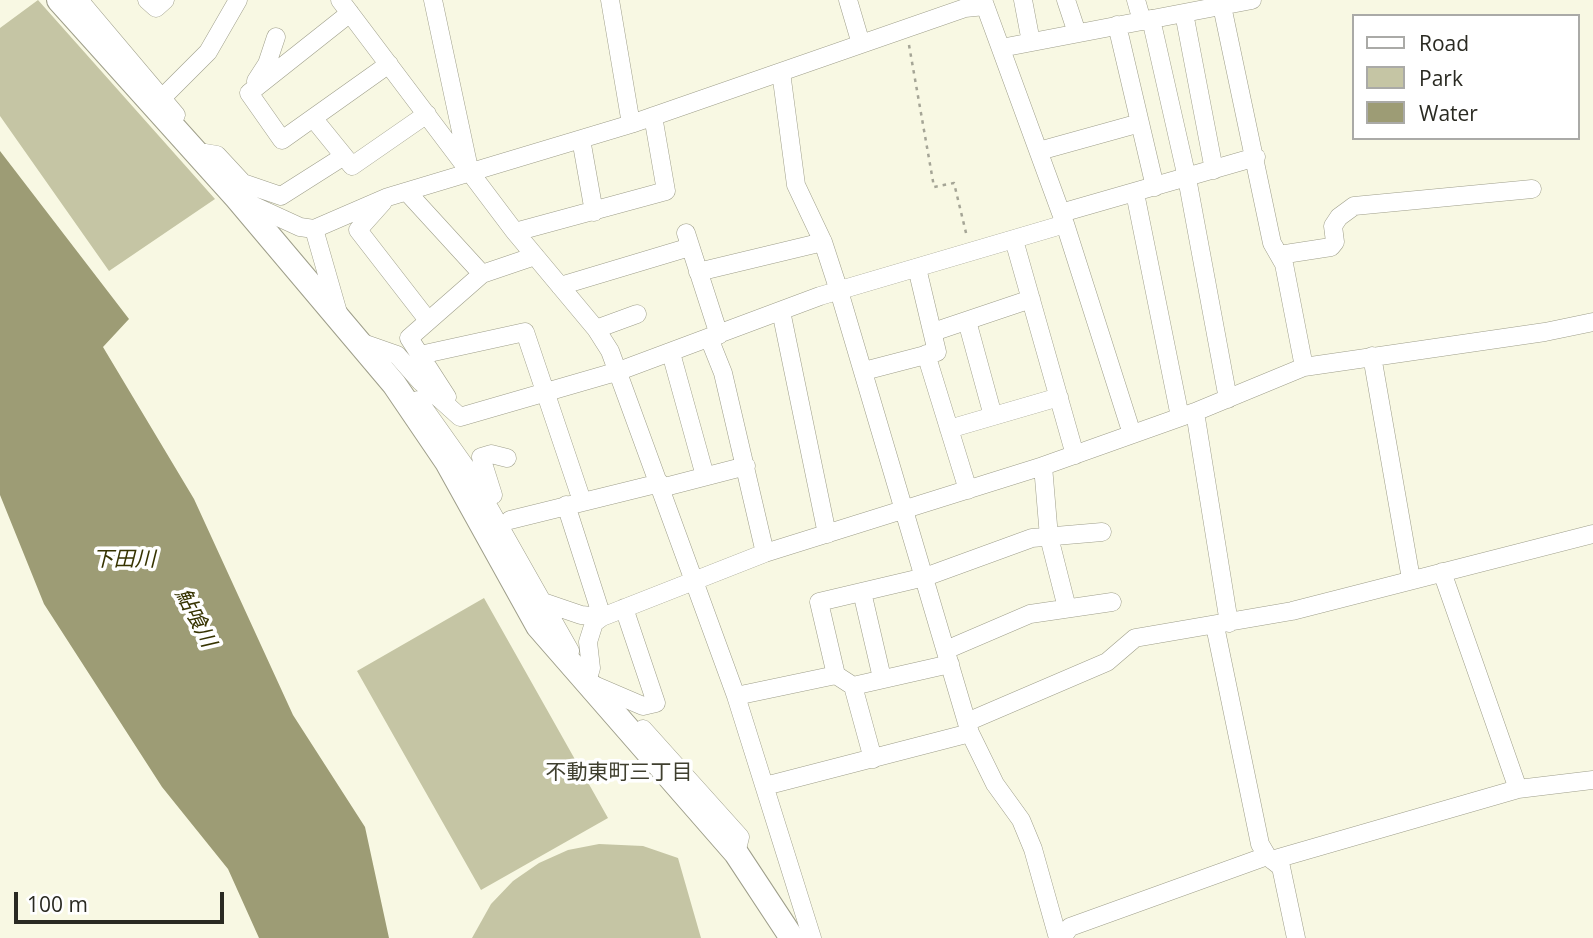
<!DOCTYPE html>
<html>
<head>
<meta charset="utf-8">
<style>
	body { margin:0 }
	#map { position:relative; width:1593px; height:938px; overflow:hidden; background:#f8f8e3; font-family:"Open Sans",sans-serif }
	canvas { display:block }
	.legend { position:absolute; left:1352px; top:14px; width:228px; height:126px; box-sizing:border-box; background:#fff; border:2px solid #aaaaa7; margin:0; padding:9px 12px; list-style:none; font-size:21px; color:#2a2a22 }
	.legend li { display:flex; align-items:center; gap:14px; height:35px }
	.legend b { width:35px; border:2px solid #aaaaa7 }
	.scale { position:absolute; left:14px; top:892px; width:210px; height:32px; box-sizing:border-box; border:4px solid #2a2a22; border-top:0; padding-left:9px; font-size:21px; line-height:24px; white-space:nowrap; color:#2a2a22; -webkit-text-stroke:5px #fff; paint-order:stroke }
</style>
</head>
<body>
<div id="map">
<canvas width="1593" height="938"></canvas>
<ul class="legend">
<li><b style="height:9px;background:#fff"></b>Road</li>
<li><b style="height:19px;background:#c5c5a4"></b>Park</li>
<li><b style="height:19px;background:#9d9c75"></b>Water</li>
</ul>
<div class="scale">100 m</div>
</div>
<script>
const ctx = document.querySelector('canvas').getContext('2d');
ctx.lineJoin = 'round';
function fill(path, color) {
  ctx.fillStyle = color;
  ctx.fill(path, 'evenodd');
}
function shape(rows) {
  const path = new Path2D();
  for (const r of rows) {
    path.moveTo(r[0], r[1]);
    for (let i = 2; i < r.length; i += 2) path.lineTo(r[i], r[i + 1]);
  }
  return path;
}
function trace(path, color, width, dash) {
  ctx.strokeStyle = color;
  ctx.lineWidth = width;
  ctx.lineCap = dash ? 'butt' : 'round';
  ctx.setLineDash(dash || []);
  ctx.stroke(path);
}
function label(font, color, halo, rows, align = 'center') {
  ctx.font = font + ' "Open Sans","Noto Sans JP",sans-serif';
  ctx.lineWidth = 7;
  ctx.setLineDash([]);
  ctx.textBaseline = 'middle';
  ctx.strokeStyle = halo;
  ctx.fillStyle = color;
  for (const [text, x, y, turn = 0] of rows) {
    ctx.save();
    ctx.translate(x, y);
    ctx.rotate((+turn || 0) * Math.PI / 180);
    ctx.textAlign = isNaN(turn) ? turn : align;
    if (halo) ctx.strokeText(text, 0, 0);
    ctx.fillText(text, 0, 0);
    ctx.restore();
  }
}
const green = shape([
	[38,0,215,199,109,271,0,116,0,28],
	[484,598,608,818,481,890,357,671],
	[599,844,643,846,678,858,701,938,472,938,491,904,513,881,539,863,568,850]
]);
const water = shape([
	[0,151,129,319,103,347,194,499,293,715,365,827,389,938,259,938,228,869,162,787,44,604,0,495]
]);
const path = shape([
	[909,45,934,187,954,183,967,237]
]);
const street = shape([
	[79,0,176,115],
	[147,0,156,8,165,0],
	[340,0,515,232,596,329,610,351,736,696,812,938],
	[433,0,468,164],
	[610,0,631,124],
	[848,0,861,44],
	[983,0,1065,224,1132,434],
	[1023,0,1031,42],
	[1066,0,1077,33],
	[1136,0,1142,21],
	[1222,6,1272,243,1284,264,1304,367],
	[350,13,249,93,282,140,389,64],
	[1184,13,1214,170],
	[1151,19,1187,178,1228,399],
	[1117,25,1155,187],
	[1001,48,1252,0],
	[781,72,796,185,823,242,839,291,970,733,995,784,1021,820,1033,849,1058,938],
	[256,81,267,64,276,37],
	[163,97,208,52,238,0],
	[313,118,352,166,427,114],
	[581,139,594,212],
	[1039,151,1140,123],
	[205,153,217,155,243,183,281,196,344,156],
	[407,192,482,274],
	[1135,193,1180,417],
	[241,200,300,227,314,229,388,197,631,124,965,8,985,6],
	[383,202,358,230,427,319],
	[1061,213,1256,157],
	[314,229,339,316],
	[515,232,666,191,653,116],
	[686,233,719,335],
	[1014,240,1075,455],
	[1279,255,1331,247,1335,242,1333,226,1339,217,1354,206,1532,189],
	[698,272,823,242],
	[560,286,690,247],
	[781,311,827,534],
	[967,321,993,416],
	[596,329,637,314],
	[933,332,1031,299],
	[709,338,723,373,765,553],
	[357,341,397,355,420,381,460,417,619,371,820,296,1065,224],
	[671,353,705,476],
	[926,354,968,490],
	[420,355,525,332,582,501],
	[1372,356,1411,579],
	[864,371,937,352,917,268],
	[447,397,409,338,482,274,535,256],
	[418,400,467,469,570,651],
	[1195,412,1229,623],
	[949,429,1059,397],
	[1043,466,1049,537,1067,608],
	[661,488,746,466],
	[493,495,481,457,491,454,507,458],
	[510,520,660,483],
	[1442,572,1518,789],
	[862,592,882,678],
	[543,602,581,615,602,617,566,505],
	[1215,626,1260,844,1267,856,1281,867,1296,938],
	[946,650,1030,614,1112,602],
	[836,675,819,602,925,577,1032,538,1102,532],
	[587,682,591,668,588,642,594,623,602,617,765,553,1043,466,1195,412,1304,367,1545,332,1593,322],
	[587,682,643,706,656,703,624,608],
	[853,686,873,759],
	[736,696,836,675,853,686,950,664],
	[967,722,1107,662,1135,638,1292,611,1593,534],
	[643,729,740,837,736,853],
	[765,786,970,733],
	[1272,860,1518,789,1593,780],
	[1062,938,1070,927,1267,856]
]);
const secondary = shape([
	[59,0,237,198,394,384,447,462,538,626,736,853,792,938]
]);
const waterNames = [
	["下田川",124,560],
	["鮎喰川",195,618,63]
];
const neighbourhoodNames = [
	["不動東町三丁目",619,773]
];
fill(green, '#c5c5a4');
fill(water, '#9d9c75');
trace(street, '#9e9e8a', 19);
trace(secondary, '#9e9e8a', 26);
trace(path, '#a5a596', 2.5, [3.5, 5]);
trace(street, '#fff', 18);
trace(secondary, '#fff', 24);
label('italic 21px', '#363301', '#fff', waterNames);
label('21px', '#3f3f2e', '#fff', neighbourhoodNames);
</script>
</body>
</html>
